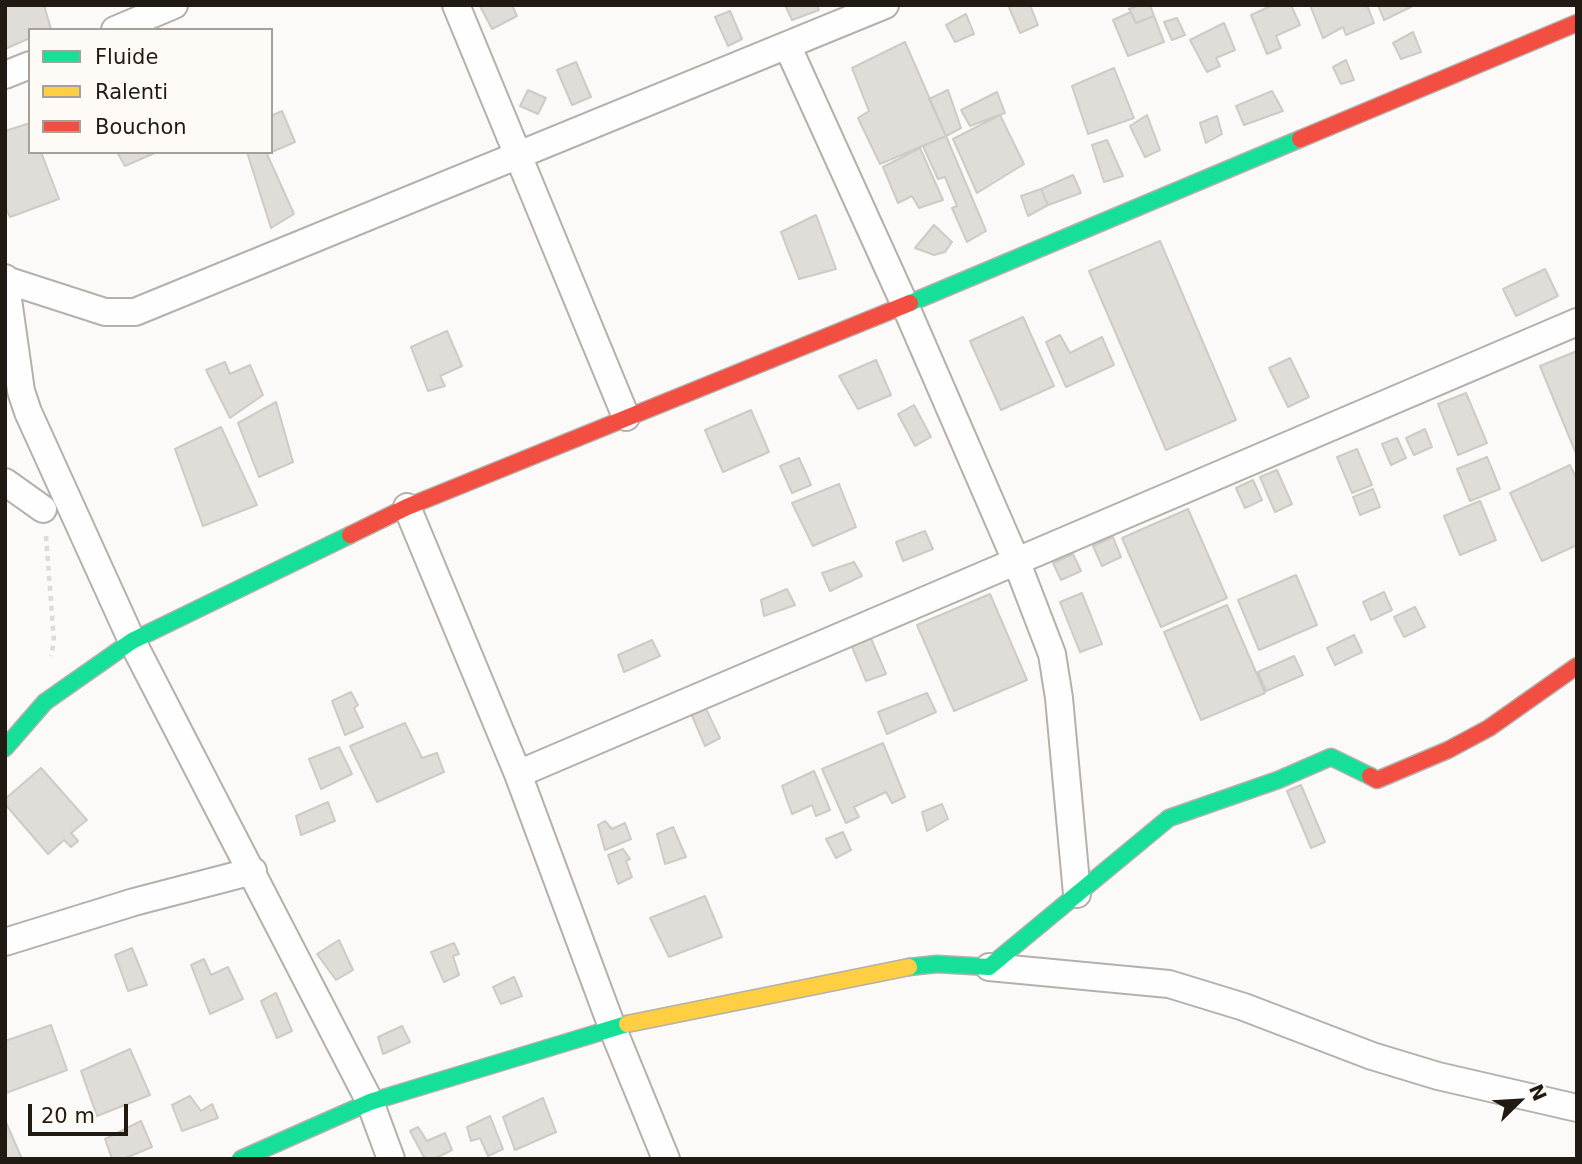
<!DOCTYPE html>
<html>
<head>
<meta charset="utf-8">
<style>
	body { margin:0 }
	#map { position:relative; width:1582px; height:1164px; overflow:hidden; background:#fcfaf8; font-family:"DejaVu Sans",sans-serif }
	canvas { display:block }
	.frame { position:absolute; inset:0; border:7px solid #211a13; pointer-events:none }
	.legend { position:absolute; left:28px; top:28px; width:245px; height:126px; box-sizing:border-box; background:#fefaf6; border:2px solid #a6a09b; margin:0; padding:9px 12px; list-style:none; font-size:21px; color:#211a13 }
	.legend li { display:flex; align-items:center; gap:14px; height:35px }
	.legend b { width:35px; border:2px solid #a6a09b }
	.north { position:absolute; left:1484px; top:1066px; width:70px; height:70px; -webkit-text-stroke:5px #fefaf6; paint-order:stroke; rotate:66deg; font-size:19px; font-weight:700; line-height:28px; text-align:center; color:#211a13 }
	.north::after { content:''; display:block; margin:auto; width:24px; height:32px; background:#211a13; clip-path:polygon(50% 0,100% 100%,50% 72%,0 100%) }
	.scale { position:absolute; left:28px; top:1104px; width:100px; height:32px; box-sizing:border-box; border:4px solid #211a13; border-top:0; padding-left:9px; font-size:21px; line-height:24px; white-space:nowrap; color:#211a13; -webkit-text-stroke:5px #fefaf6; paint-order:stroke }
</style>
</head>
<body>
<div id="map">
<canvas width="1582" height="1164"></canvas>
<div class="frame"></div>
<ul class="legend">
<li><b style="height:9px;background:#16e098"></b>Fluide</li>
<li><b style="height:9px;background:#ffcf43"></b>Ralenti</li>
<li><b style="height:9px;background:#f24e42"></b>Bouchon</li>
</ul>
<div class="north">N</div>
<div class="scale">20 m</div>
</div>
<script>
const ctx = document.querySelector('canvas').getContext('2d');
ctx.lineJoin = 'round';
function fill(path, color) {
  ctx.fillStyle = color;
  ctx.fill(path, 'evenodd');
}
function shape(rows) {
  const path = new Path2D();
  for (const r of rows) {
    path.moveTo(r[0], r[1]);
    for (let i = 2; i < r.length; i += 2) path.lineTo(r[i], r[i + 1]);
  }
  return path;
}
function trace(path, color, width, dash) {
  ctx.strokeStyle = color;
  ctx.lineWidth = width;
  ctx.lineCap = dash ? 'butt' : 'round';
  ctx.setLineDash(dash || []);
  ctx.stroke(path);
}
const building = shape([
	[5,5,44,5,51,29,30,30,30,38,5,49,5,5],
	[512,5,517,16,492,29,480,6,512,5],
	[785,5,817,5,819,10,792,20,785,5],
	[1008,5,1030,5,1038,25,1020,33,1008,5],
	[1140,5,1150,5,1154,16,1136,23,1129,9,1140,5],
	[1273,5,1291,5,1300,25,1276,36,1281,48,1267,54,1251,15,1273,5],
	[1310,5,1367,5,1374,23,1346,35,1343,27,1323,38,1310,5],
	[1378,5,1415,5,1384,20,1378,5],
	[730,11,742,39,728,46,715,17,730,11],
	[1131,12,1136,23,1154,16,1164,42,1128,56,1113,20,1131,12],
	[966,14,974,34,955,42,946,25,966,14],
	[1177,18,1185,35,1172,40,1164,22,1177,18],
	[1224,23,1235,50,1216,58,1220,66,1207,72,1190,40,1224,23],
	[1413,32,1421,52,1401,59,1393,43,1413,32],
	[905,42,946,136,880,164,858,118,869,111,852,68,905,42],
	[1346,60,1354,80,1341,84,1333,67,1346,60],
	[576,62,591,97,572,105,557,70,576,62],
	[1114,68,1134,118,1088,134,1072,86,1114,68],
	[528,90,546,98,538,114,520,106,528,90],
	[948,90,961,128,946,136,929,99,948,90],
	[1272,91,1283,111,1244,125,1236,106,1272,91],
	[997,92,1005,113,970,126,961,110,997,92],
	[282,111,295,142,267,154,294,214,271,228,247,152,271,152,271,116,282,111],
	[1000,115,1024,164,977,193,953,139,1000,115],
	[1147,115,1160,150,1145,157,1130,126,1147,115],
	[1217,116,1222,134,1206,143,1200,123,1217,116],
	[30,123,30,152,41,152,59,199,10,217,5,207,5,131,30,123],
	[946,136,986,231,967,242,952,208,957,206,945,177,938,179,923,146,946,136],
	[1107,140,1123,176,1104,182,1092,145,1107,140],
	[920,148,943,200,919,208,912,196,898,203,883,167,920,148],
	[117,152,157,152,125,166,117,152],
	[1073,175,1081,193,1048,205,1041,189,1073,175],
	[1041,189,1048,205,1028,216,1021,196,1041,189],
	[816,215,836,269,799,279,781,232,816,215],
	[934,225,952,242,945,252,934,255,915,248,934,225],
	[1160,241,1236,420,1166,450,1089,271,1160,241],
	[1545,269,1558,296,1516,316,1503,289,1545,269],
	[1023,317,1054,386,1001,410,970,341,1023,317],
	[447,331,462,366,440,376,445,386,428,391,411,347,447,331],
	[1060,335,1070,353,1102,337,1114,365,1066,387,1046,342,1060,335],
	[1577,351,1577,456,1540,366,1577,351],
	[1290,358,1309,397,1288,407,1269,368,1290,358],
	[876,360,891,395,858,409,839,376,876,360],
	[225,362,230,374,250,365,263,395,230,418,206,370,225,362],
	[1466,393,1487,443,1458,455,1438,404,1466,393],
	[276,402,293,462,259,477,238,423,276,402],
	[914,405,931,437,915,446,898,414,914,405],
	[751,410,769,452,723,472,705,430,751,410],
	[221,427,257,505,203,526,175,449,221,427],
	[1425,429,1432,447,1414,455,1406,438,1425,429],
	[1397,438,1406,458,1391,465,1382,444,1397,438],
	[1357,449,1372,485,1352,493,1337,457,1357,449],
	[1487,457,1500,489,1470,501,1457,469,1487,457],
	[799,458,811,485,792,493,780,466,799,458],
	[1570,465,1577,480,1577,545,1542,561,1510,493,1570,465],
	[1277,470,1292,504,1275,512,1260,477,1277,470],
	[1253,480,1262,500,1245,508,1236,488,1253,480],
	[839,484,856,527,813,546,792,503,839,484],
	[1373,489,1380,507,1360,515,1353,497,1373,489],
	[1480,501,1496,540,1460,555,1444,516,1480,501],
	[1188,509,1227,598,1161,627,1122,538,1188,509],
	[925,531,933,549,903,561,896,542,925,531],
	[1113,537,1121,557,1102,566,1093,546,1113,537],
	[1073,554,1081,571,1061,580,1053,563,1073,554],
	[854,562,862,576,830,591,822,573,854,562],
	[1296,575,1317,625,1259,650,1238,600,1296,575],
	[787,589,795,605,764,616,761,600,787,589],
	[1384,592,1392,610,1371,620,1363,602,1384,592],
	[1082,593,1102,644,1080,652,1060,602,1082,593],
	[990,594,1027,680,954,711,917,625,990,594],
	[1227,605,1265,693,1201,720,1164,632,1227,605],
	[1415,607,1425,627,1404,637,1394,617,1415,607],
	[1354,635,1362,652,1335,665,1327,648,1354,635],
	[870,636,886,674,866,681,851,644,870,636],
	[652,640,660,656,624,672,618,655,652,640],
	[1294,656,1303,675,1266,691,1258,672,1294,656],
	[351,692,358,705,354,708,363,727,345,735,332,701,351,692],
	[927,693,936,712,887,734,878,712,927,693],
	[704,705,720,738,705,746,690,711,704,705],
	[405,723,422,758,437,753,444,772,377,802,350,746,405,723],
	[883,743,905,797,892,803,886,792,854,807,859,817,846,823,822,769,883,743],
	[339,747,352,774,321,789,309,759,339,747],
	[41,768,87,820,71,833,78,841,71,847,64,840,48,854,5,804,5,799,41,768],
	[814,771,830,810,816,816,812,805,792,814,782,786,814,771],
	[1301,785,1325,842,1311,848,1287,791,1301,785],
	[328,802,335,821,301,835,296,816,328,802],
	[942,804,948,819,927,831,922,812,942,804],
	[605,821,612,829,625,823,631,839,605,850,598,825,605,821],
	[673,827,686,857,665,864,657,834,673,827],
	[843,832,851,850,836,858,826,839,843,832],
	[623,849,630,859,626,861,632,877,618,884,608,855,623,849],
	[705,896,722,937,669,957,650,918,705,896],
	[339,940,353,970,336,980,317,954,339,940],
	[454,943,459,954,453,956,459,975,444,982,431,952,454,943],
	[132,948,147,985,128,991,115,955,132,948],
	[204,959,211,975,228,967,243,999,210,1014,191,965,204,959],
	[514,977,522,996,501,1004,493,987,514,977],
	[276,993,292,1031,277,1038,261,1001,276,993],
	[51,1025,67,1070,6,1093,5,1041,51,1025],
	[402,1026,410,1042,383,1054,378,1037,402,1026],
	[130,1049,150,1095,97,1116,81,1071,130,1049],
	[190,1096,201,1111,212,1104,218,1118,182,1131,172,1105,190,1096],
	[543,1098,556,1132,515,1150,503,1117,543,1098],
	[490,1116,503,1149,488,1156,480,1138,471,1141,467,1127,490,1116],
	[5,1120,22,1159,5,1159,5,1120],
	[141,1121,152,1147,123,1159,112,1159,105,1139,141,1121],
	[418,1127,427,1141,445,1133,452,1150,434,1159,425,1159,410,1131,418,1127]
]);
const path = shape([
	[46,536,54,641,51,656]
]);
const street = shape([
	[456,5,626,417],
	[115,30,174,5],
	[787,45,905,305,1017,563,1052,654,1059,698,1077,894],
	[5,75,30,65],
	[5,278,21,391,28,412,132,641,370,1102,391,1159],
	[6,280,105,312,135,312,885,5],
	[5,482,43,509],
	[407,507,518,774,612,1027,666,1159],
	[518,774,1577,322],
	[5,942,134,902,253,871],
	[989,967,1169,984,1244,1007,1372,1056,1438,1076,1577,1108]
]);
const fast = shape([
	[910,303,1300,139],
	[5,748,45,702,132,641,350,535],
	[909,967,937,964,989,967,1169,818,1278,780,1331,757,1370,776],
	[241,1159,370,1102,627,1024]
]);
const slow = shape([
	[627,1024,909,967]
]);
const jam = shape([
	[1300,139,1577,23],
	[350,535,407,507,910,303],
	[1370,776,1377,780,1448,750,1489,728,1577,666]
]);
fill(building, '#e0dcd7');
trace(building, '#cecac5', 2);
trace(street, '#b4b0ab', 30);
trace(fast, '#b4b0ab', 19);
trace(slow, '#b4b0ab', 19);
trace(jam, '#b4b0ab', 19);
trace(path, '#dddbda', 4.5, [5, 5]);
trace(street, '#fffefe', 26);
trace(fast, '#16e098', 16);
trace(slow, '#ffcf43', 16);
trace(jam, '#f24e42', 16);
</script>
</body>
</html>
